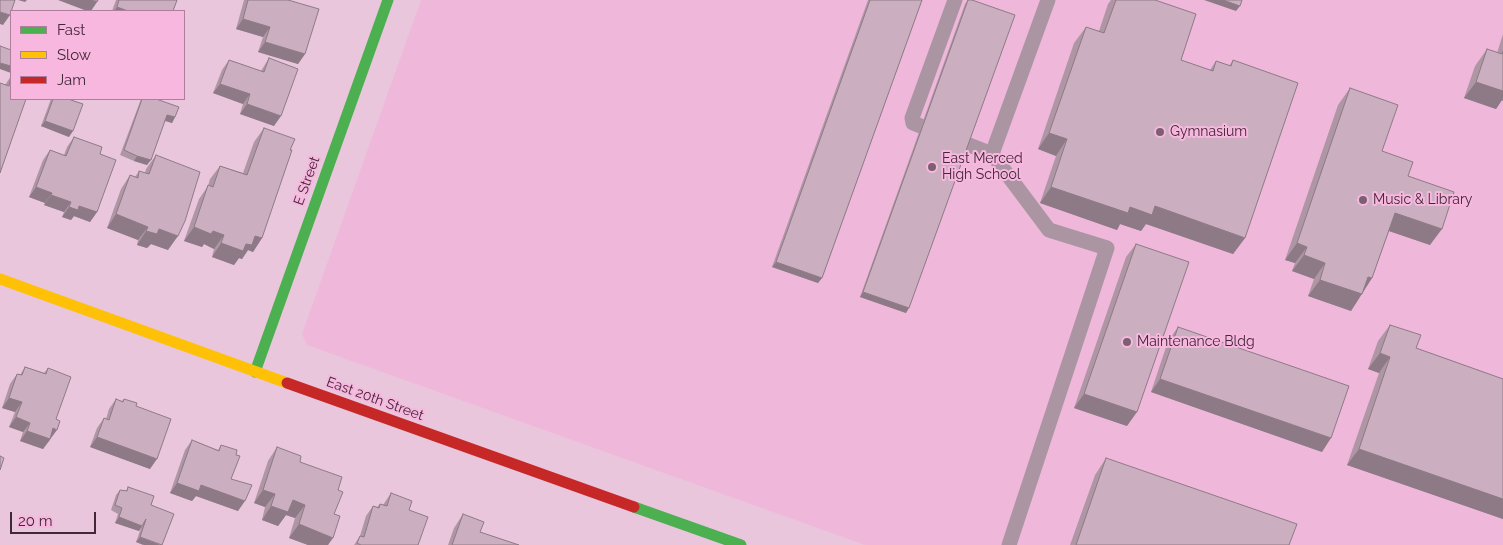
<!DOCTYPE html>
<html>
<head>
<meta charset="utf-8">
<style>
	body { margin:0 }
	#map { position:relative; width:1503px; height:545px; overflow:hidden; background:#e9c6dc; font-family:Raleway,sans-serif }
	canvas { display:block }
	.legend { position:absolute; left:10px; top:10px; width:175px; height:90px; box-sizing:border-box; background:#f8b7df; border:1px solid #af7e9c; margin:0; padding:6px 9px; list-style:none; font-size:15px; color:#412837 }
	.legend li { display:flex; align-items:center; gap:10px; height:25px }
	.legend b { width:25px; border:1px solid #af7e9c }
	.scale { position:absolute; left:10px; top:512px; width:86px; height:22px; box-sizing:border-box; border:2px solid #412837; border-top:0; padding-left:6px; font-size:15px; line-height:18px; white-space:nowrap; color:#412837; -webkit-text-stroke:4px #f8b7df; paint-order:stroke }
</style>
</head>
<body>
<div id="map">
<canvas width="1503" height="545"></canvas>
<ul class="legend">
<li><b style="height:6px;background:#4caf50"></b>Fast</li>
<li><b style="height:6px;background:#ffc107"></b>Slow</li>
<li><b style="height:6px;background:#c62828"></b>Jam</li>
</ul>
<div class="scale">20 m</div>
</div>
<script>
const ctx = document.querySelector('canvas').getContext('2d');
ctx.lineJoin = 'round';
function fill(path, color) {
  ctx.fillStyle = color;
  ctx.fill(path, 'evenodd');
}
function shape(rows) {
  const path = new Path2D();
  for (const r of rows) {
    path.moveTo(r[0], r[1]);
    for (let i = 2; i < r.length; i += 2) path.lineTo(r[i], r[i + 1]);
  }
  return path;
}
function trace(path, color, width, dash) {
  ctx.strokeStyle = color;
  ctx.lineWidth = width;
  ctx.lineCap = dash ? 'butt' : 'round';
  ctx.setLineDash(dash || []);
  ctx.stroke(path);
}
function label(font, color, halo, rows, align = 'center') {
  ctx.font = font + ' Raleway,sans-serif';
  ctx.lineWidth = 4;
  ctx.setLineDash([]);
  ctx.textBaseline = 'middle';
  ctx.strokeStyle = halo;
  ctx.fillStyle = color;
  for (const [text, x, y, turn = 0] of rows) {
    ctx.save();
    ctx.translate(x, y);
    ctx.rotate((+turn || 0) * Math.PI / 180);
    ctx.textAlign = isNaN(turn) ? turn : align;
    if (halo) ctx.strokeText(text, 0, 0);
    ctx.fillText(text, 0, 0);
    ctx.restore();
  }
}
const built = shape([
	[421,0,1503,0,1503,545,865,545,307,345,302,334]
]);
const lane = shape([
	[955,0,912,118,913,123,992,154,1049,230,1107,248,1009,545],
	[992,154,1048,0]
]);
const fast = shape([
	[255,372,388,0],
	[634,507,741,545]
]);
const slow = shape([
	[0,279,287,383]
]);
const jam = shape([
	[287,383,634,507]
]);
const wall = shape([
	[116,0,177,0,173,11,112,11],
	[244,0,288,0,305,54,298,64,258,52,263,37,236,29],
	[868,0,922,0,822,278,818,283,772,267],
	[968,0,972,0,906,313,860,297,965,4],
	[1111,0,1155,0,1181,60,1210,70,1216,61,1229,66,1233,60,1245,238,1233,254,1146,224,1141,231,1120,224,1117,230,1040,203,1056,156,1038,149,1074,43,1086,27,1099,31,1108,4],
	[1503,34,1503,101,1502,100,1496,109,1464,98,1475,66,1487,49,1497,53],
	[269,58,274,126,240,114,243,104,213,93,222,70,229,60,261,71],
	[11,76,0,173,5,85],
	[1350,88,1382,151,1408,176,1430,245,1389,231,1372,278,1351,311,1308,296,1314,279,1292,271,1295,263,1285,260,1338,105],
	[51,99,68,99,69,137,41,126],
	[141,99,156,99,175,117,172,123,165,121,147,165,134,161,120,155],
	[264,128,290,150,262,238,253,252,248,250,242,259,239,258,234,265,212,257,214,249,204,244,202,247,184,241,199,199,208,186,210,179,220,166,243,173,254,142],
	[74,137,100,154,97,212,90,222,74,216,71,220,62,217,64,212,44,205,45,203,29,197,43,160,50,150,64,155,67,147],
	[156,155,168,250,151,244,147,248,137,245,138,240,107,228,121,189,130,175,135,177,139,171,145,173,146,169],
	[1136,244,1127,426,1074,408,1126,257],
	[1390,325,1416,348,1503,379,1503,519,1347,465,1379,373,1368,369,1378,341],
	[1178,327,1322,452,1151,392,1168,341],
	[25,367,44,373,48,368,56,419,50,440,43,449,20,441,23,432,9,427,15,412,2,408,10,384,17,374,20,375],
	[116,399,122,401,124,399,136,406,150,469,90,447,97,428,104,418,106,419,109,409],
	[192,440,218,450,221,445,231,479,238,511,196,496,192,501,170,493,185,450],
	[277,447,300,462,338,490,328,545,308,545,289,538,295,518,286,515,278,526,262,520,265,507,254,503,268,461],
	[1106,458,1289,545,1070,545,1095,475],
	[128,487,151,505,143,545,136,542,141,528,139,531,115,523,118,514,111,510,116,495,120,490,126,491],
	[391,493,409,510,418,545,354,545,360,536,366,516,373,506,377,507,380,504,383,505],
	[463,514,480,532,519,545,448,545,454,528]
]);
const shadedWall = shape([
	[18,0,27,0,25,2],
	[58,0,91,0,97,2,91,11,87,11],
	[1204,0,1223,0,1240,6,1236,11],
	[117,7,128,11,114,11],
	[0,12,10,15,3,25,0,24],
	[243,19,270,27,263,37,236,29],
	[265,42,305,54,298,64,258,52],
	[0,63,11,66,11,73,0,69],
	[1476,82,1503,91,1503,101,1502,100,1496,109,1464,98],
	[220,84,250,94,243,104,213,93],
	[247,104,281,116,274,126,240,114],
	[167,115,175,117,172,123,163,120],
	[45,121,73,131,69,137,41,126],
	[1049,133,1067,139,1056,156,1038,149],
	[137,156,151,160,147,165,134,161],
	[36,187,52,193,45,203,29,197],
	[1051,187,1130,207,1155,206,1245,238,1233,254,1146,224,1141,231,1120,224,1117,230,1040,203],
	[51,195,71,202,64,212,44,205],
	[79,206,97,212,90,222,74,216,71,220,62,217,69,207],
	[1395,213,1442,229,1430,245,1383,229],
	[116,214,148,227,138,240,107,228],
	[194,227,213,231,224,235,214,249,204,244,202,247,184,241],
	[159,229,178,236,168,250,151,244,147,248,137,245,146,231],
	[255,236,262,238,253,252,248,250,242,259,239,258,234,265,212,257,221,243,246,244],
	[1297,243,1307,247,1295,263,1285,260],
	[1304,255,1325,263,1314,279,1292,271],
	[776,262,822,278,818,283,772,267],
	[1368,277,1372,278,1351,311,1308,296,1320,280],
	[863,292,909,308,906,313,860,297],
	[1380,353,1390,357,1379,373,1368,369],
	[1160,379,1331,438,1322,452,1151,392],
	[1084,394,1137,412,1127,426,1074,408],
	[9,398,22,402,15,412,2,408],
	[16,417,30,423,23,432,9,427],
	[53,428,57,430,43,449,20,441,27,431],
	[97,437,157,459,150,469,90,447],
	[1359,449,1503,499,1503,519,1347,465],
	[177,483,201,485,245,501,238,511,196,496,192,501,170,493],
	[263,490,275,494,265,507,254,503],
	[293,500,305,505,295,518,286,515,278,526,262,520,271,506],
	[119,517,142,526,139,531,115,523],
	[299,524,333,538,328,545,308,545,289,538],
	[140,537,161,545,144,545,136,542]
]);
const building = shape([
	[0,0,15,0,10,15,0,12,0,0],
	[91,0,98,0,97,2,91,0],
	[119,0,177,0,173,11,128,11,117,7,119,0],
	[248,0,288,0,319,9,305,54,265,42,270,27,243,19,248,0],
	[870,0,922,0,822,278,776,262,870,0],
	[968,0,972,0,1015,15,909,308,863,292,968,0],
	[1116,0,1155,0,1196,14,1181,60,1213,71,1216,61,1231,66,1233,60,1298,83,1245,238,1155,206,1152,215,1130,207,1128,213,1051,187,1067,139,1049,133,1086,27,1104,33,1116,0],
	[1223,0,1242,0,1240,6,1223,0],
	[0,46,11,50,11,66,0,63,0,46],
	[1487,49,1502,54,1503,51,1503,91,1476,82,1487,49],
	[269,58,298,69,281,116,247,104,250,94,220,84,229,60,264,72,269,58],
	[11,77,11,99,26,99,0,173,0,83,9,86,11,77],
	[1350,88,1398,105,1382,151,1413,162,1408,176,1454,192,1442,229,1395,213,1372,278,1368,277,1362,294,1320,280,1325,263,1304,255,1307,247,1297,243,1350,88],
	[53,99,68,99,83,104,73,131,45,121,53,99],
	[142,99,156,99,179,107,175,117,167,115,151,160,137,156,124,150,142,99],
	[264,128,295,139,290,150,292,150,262,238,255,236,252,245,246,244,243,251,221,243,224,235,213,231,211,234,194,227,208,185,213,187,220,166,247,175,264,128],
	[74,137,102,147,100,154,116,160,97,212,79,206,78,210,69,207,71,202,51,195,52,193,36,187,50,150,66,156,74,137],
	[156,155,200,172,185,221,178,236,159,229,157,234,146,231,148,227,116,214,130,175,138,178,139,171,149,174,156,155],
	[1136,244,1189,262,1137,412,1084,394,1136,244],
	[1390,325,1421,335,1416,348,1503,379,1503,499,1359,449,1390,357,1380,353,1390,325],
	[1178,327,1349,386,1331,438,1160,379,1178,327],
	[25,367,46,374,48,368,71,377,56,419,60,421,57,430,53,428,50,439,27,431,30,423,16,417,22,402,9,398,17,374,22,375,25,367],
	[116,399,123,402,124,399,137,403,136,406,171,419,157,459,97,437,104,418,109,420,116,399],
	[192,440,219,451,221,445,237,450,236,455,240,456,231,479,252,485,245,501,201,485,199,491,177,483,192,440],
	[277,447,301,456,300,462,342,477,338,490,343,492,334,514,340,516,333,538,299,524,305,505,293,500,288,512,271,506,275,494,263,490,277,447],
	[0,456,4,458,0,470,0,456],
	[1106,458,1297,524,1289,545,1076,545,1106,458],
	[128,487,154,496,151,505,174,514,162,545,140,537,146,519,142,526,119,517,122,508,115,505,120,490,127,491,128,487],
	[391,493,412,501,409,510,428,517,418,545,361,545,357,543,360,536,364,537,373,506,379,508,380,504,387,506,391,493],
	[463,514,484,522,480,532,519,545,452,545,463,514]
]);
const markers = [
	[1160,132,5,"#7c5f71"],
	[932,167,5,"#7c5f71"],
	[1363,200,5,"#7c5f71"],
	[1127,342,5,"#7c5f71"]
];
const poiNames = [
	["Gymnasium",1170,132],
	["East Merced",942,159],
	["High School",942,175],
	["Music & Library",1373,200],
	["Maintenance Bldg",1137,342]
];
const streetNames = [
	["E Street",307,181,-70],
	["East 20th Street",375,399,20]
];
fill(built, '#efb8da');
trace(lane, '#ac95a3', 15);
trace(fast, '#4caf50', 11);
trace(slow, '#ffc107', 11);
trace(jam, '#c62828', 11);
fill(wall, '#af96a5');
fill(shadedWall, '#8e7a86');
fill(building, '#cbafc0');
trace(building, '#8e7a86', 1);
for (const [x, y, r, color] of markers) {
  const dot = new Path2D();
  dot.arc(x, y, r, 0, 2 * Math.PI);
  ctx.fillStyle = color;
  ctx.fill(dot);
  trace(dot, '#f8b7df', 2);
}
label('14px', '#412837', '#f8b7df', poiNames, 'left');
label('14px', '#412837', '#f8b7df', streetNames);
</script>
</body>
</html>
